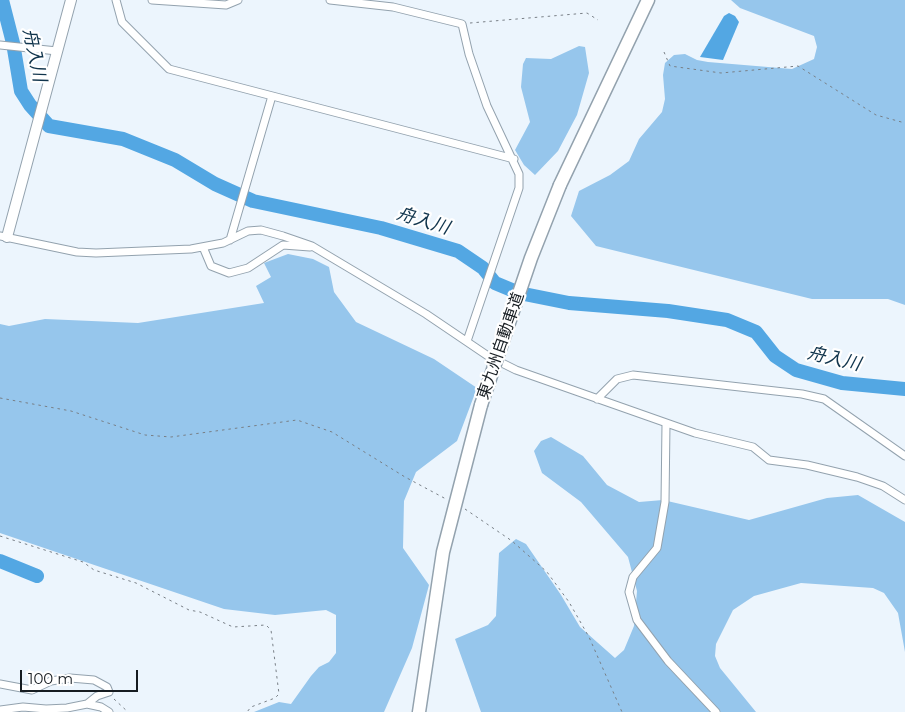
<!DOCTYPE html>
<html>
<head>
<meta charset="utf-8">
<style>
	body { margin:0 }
	#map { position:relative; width:905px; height:712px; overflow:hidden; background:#ecf5fd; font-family:Montserrat,sans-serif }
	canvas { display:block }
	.scale { position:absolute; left:20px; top:670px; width:118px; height:22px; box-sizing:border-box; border:2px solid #161c21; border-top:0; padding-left:6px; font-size:15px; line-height:18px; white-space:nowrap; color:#161c21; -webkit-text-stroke:4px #fff; paint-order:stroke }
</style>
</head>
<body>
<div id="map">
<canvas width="905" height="712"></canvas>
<div class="scale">100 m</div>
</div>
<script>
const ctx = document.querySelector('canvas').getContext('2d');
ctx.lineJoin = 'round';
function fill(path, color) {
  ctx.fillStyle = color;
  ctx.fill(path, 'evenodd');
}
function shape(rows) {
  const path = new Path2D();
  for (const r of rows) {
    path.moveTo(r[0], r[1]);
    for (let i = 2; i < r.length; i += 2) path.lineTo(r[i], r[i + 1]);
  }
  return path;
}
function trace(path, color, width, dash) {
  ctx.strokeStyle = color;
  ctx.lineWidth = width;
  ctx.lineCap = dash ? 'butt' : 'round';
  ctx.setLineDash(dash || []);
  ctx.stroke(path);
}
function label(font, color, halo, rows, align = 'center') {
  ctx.font = font + ' Montserrat,"Noto Sans JP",sans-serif';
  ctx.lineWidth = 4.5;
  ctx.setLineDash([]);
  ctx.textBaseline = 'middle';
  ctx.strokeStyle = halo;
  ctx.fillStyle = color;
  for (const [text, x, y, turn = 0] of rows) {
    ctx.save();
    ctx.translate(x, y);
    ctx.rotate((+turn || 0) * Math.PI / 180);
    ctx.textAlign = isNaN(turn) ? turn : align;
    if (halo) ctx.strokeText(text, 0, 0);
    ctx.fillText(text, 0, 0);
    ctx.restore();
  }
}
const green = shape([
	[731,0,905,0,905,305,888,299,812,299,596,246,571,216,579,191,610,175,629,161,639,139,662,112,665,99,663,75,665,63,674,55,685,54,697,60,708,62,792,69,814,59,817,47,814,36,740,8],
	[579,46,585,47,589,73,577,115,558,151,535,175,524,165,515,150,530,122,521,87,523,64,526,58,551,59],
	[288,254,313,259,329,267,334,292,356,322,434,359,477,388,457,441,416,472,404,501,403,548,429,585,412,648,384,712,254,712,279,702,291,704,311,676,319,667,329,662,336,653,336,615,326,610,275,615,224,609,0,533,0,324,9,326,45,319,138,323,264,303,256,286,271,277,264,263],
	[551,437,583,456,607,485,639,502,663,500,749,520,827,498,858,495,905,522,905,652,898,613,884,593,873,588,801,583,754,596,733,610,716,644,715,656,720,668,756,712,481,712,455,639,488,625,496,616,499,553,516,539,526,544,561,595,580,627,615,658,624,650,634,626,637,591,628,557,581,502,542,473,534,451,541,441]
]);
const water = shape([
	[729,13,735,16,739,22,723,60,700,57,724,16]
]);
const river = shape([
	[2,0,13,43,21,91,30,105,49,126,123,139,175,160,215,184,253,201,381,228,458,251,483,268,495,283,519,293,569,303,668,311,727,320,756,332,775,356,796,370,842,383,905,389],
	[0,561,37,576]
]);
const path = shape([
	[470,23,587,13,598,20],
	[664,52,670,66,721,73,798,66,876,115,905,123],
	[0,398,71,411,145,435,171,437,297,420,332,432,405,477,446,499],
	[465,509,512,541,547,572,569,602,589,637,622,712],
	[0,536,83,562,94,570,136,583,189,610,200,612,233,627,266,625,271,630,279,694,275,698,251,707,247,712],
	[114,699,128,712]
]);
const street = shape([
	[116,0,122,22,169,69,514,159],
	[152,0,226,5,238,0],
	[330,0,393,7,462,24,469,54,487,106,519,174,519,188,467,341],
	[0,45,57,51],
	[0,236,77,252,96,253,191,249,223,243,248,231,261,230,283,236,312,246,426,314,488,356,516,370,695,433,753,447,769,460,807,465,857,477,883,486,905,500],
	[230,240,272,96],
	[203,247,211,266,229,273,248,268,283,245,310,247],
	[597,399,617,379,633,375,802,394,824,399,905,456],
	[666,424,665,502,657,548,633,577,629,592,637,620,668,661,716,712],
	[0,684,32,690,51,681,70,678,94,680,107,687,109,692,97,696,87,704],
	[0,710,23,707,46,709,67,708,87,704,101,707,109,712]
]);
const secondary = shape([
	[7,237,71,0]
]);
const highway = shape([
	[560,185,648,0],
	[419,712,443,552,481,405]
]);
const highwayBridge = shape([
	[481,405,531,258,560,185]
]);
const streetNames = [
	["東九州自動車道",501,346,-71]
];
const waterNames = [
	["舟入川",34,55,78],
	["舟入川",423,221,17],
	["舟入川",834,359,13]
];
fill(green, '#96c6ec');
fill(water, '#53a7e3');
trace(river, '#53a7e3', 14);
trace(street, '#93a2ae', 9);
trace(secondary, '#93a2ae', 12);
trace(highway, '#93a2ae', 15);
trace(path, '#787f86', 1, [2.5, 4]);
trace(street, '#fff', 7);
trace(secondary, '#fff', 10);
trace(highway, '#fff', 12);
trace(highwayBridge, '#93a2ae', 15, []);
trace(highwayBridge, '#fff', 12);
label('16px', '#161c21', '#fff', streetNames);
label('italic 18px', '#10344c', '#fff', waterNames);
</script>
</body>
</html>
